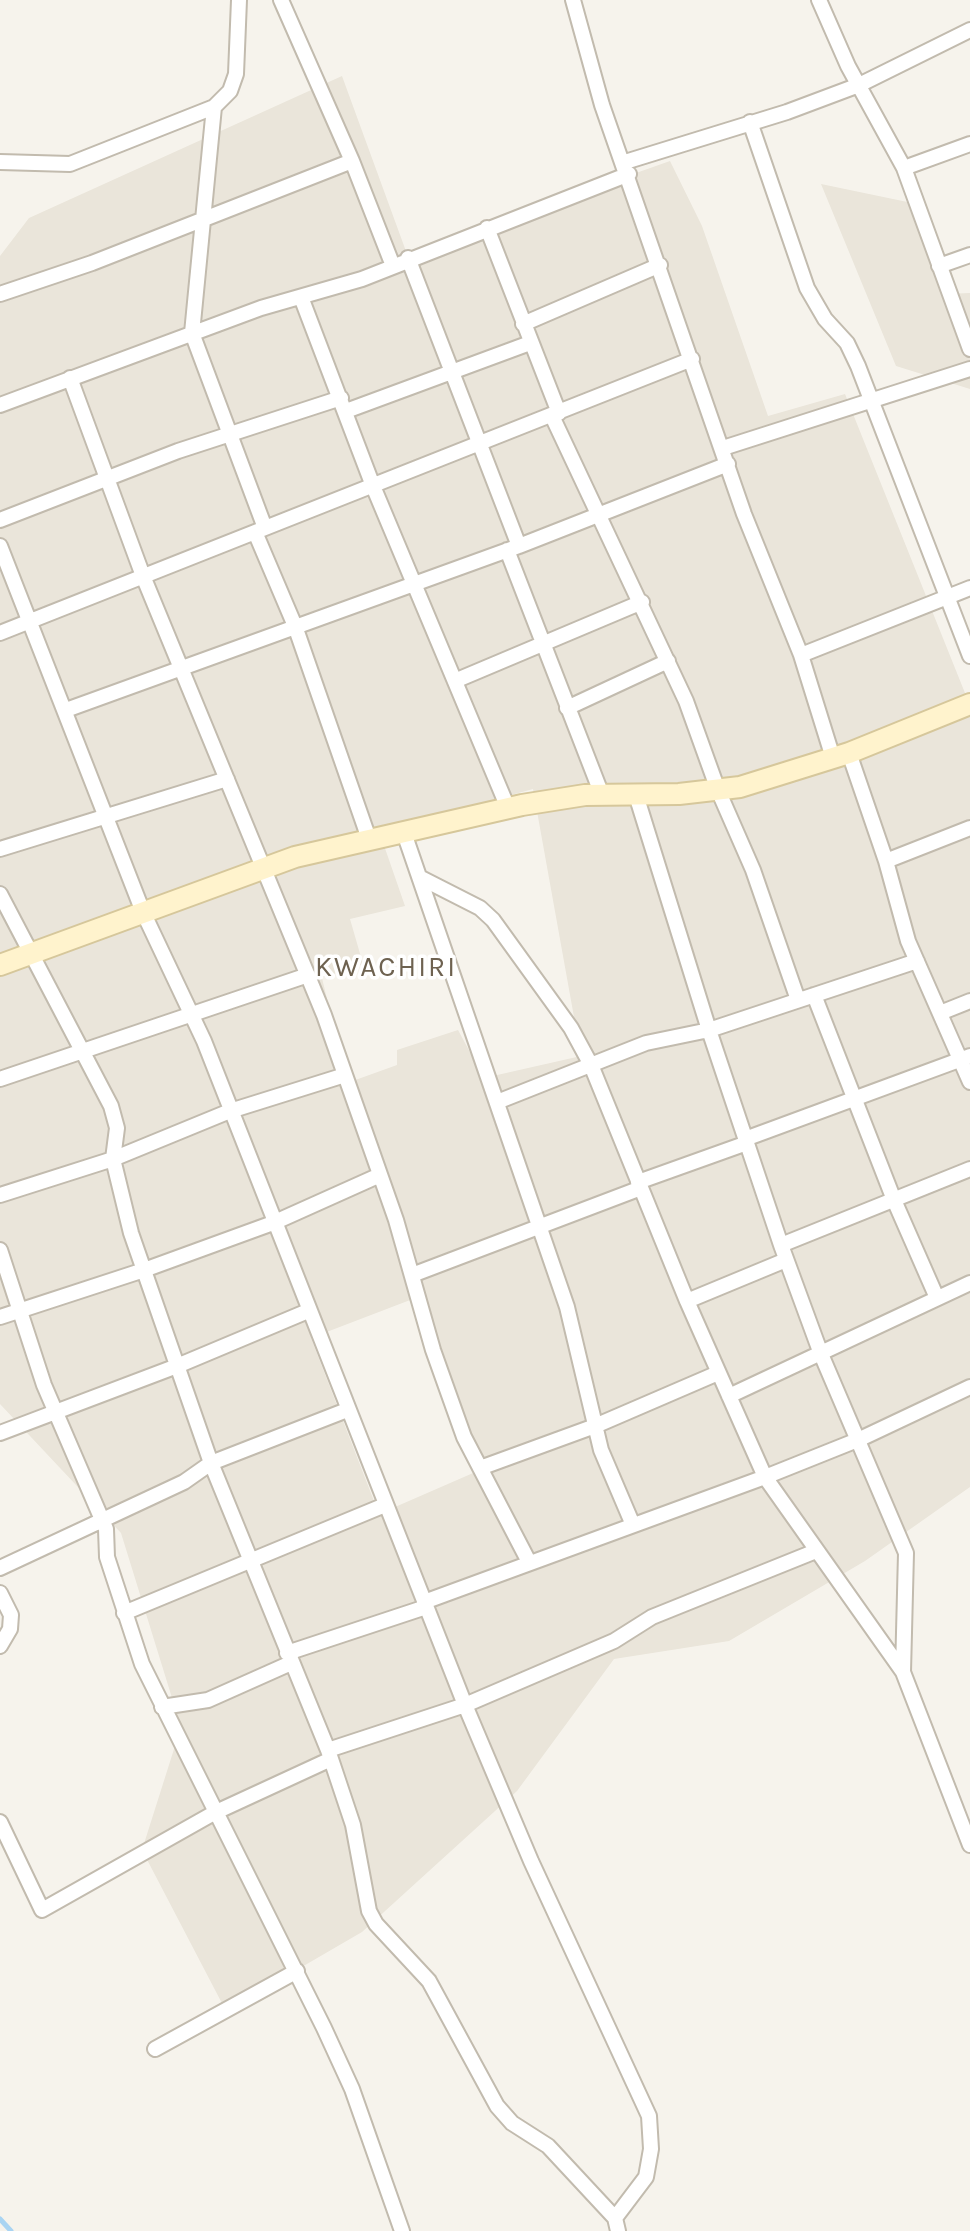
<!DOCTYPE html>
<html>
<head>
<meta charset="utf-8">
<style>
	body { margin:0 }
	canvas { display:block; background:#f6f3ec }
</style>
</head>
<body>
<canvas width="970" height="2231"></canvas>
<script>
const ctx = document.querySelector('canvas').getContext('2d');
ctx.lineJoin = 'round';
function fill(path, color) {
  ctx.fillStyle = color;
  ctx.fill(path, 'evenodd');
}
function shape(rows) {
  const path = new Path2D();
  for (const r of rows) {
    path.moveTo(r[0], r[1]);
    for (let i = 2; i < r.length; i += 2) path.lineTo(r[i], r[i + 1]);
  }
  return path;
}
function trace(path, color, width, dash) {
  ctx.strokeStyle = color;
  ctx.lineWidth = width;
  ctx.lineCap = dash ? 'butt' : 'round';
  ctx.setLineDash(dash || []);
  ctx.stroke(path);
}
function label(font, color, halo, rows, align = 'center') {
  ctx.font = font + ' Karla,sans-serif';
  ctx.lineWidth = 7;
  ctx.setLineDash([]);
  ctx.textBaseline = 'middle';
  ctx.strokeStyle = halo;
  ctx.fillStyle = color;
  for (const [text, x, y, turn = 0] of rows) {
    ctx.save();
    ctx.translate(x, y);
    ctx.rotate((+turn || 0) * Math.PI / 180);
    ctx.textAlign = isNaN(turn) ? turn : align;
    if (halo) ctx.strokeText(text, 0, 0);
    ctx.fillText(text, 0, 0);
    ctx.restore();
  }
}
const residential = shape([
	[342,76,407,254,670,161,702,226,768,416,845,394,965,693,970,694,970,1487,865,1561,729,1641,614,1659,517,1791,362,1932,226,2011,142,1850,181,1727,121,1533,0,1404,0,256,29,218],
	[533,789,581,1056,484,1078,458,1030,397,1050,397,1065,347,1083,322,978,363,964,350,919,405,906,379,831],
	[418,1297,480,1470,379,1514,311,1338],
	[821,184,917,204,946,294,970,293,970,389,896,366]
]);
const stream = shape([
	[0,2219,11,2231]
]);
const street = shape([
	[281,0,352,161,393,266],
	[573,0,602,105,744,514,801,655,833,758],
	[819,0,848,66,904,168,970,349],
	[214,107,192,333,265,528],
	[750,122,807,288,825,319,847,343,858,366,970,656],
	[0,162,70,164,214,107,230,91,236,74,239,0],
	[625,162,787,112,859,85,970,30],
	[904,168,970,144],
	[487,228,559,413],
	[408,258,519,546],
	[939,266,970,255],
	[0,294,92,263,352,161],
	[301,297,373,486,508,808],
	[523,324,660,265],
	[70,378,143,576,324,1015,396,1220,433,1350,464,1437,529,1562],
	[0,405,261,308,362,279,629,174],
	[346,411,530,343],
	[552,416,686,701,718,790,753,870,798,1000],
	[723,448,970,369],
	[0,520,178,451,341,398],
	[255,532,295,626,369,839],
	[0,546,143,912,204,1041,465,1705,531,1861,649,2116,651,2149,646,2177,615,2218],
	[507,550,602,795],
	[0,633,692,359],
	[801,655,970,588],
	[457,680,642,602],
	[567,708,668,661],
	[66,710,519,546,728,464],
	[849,753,886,861,908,941,970,1082],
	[636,795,709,1030,781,1245,821,1354,906,1553,903,1672],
	[403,830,567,1307,601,1450,633,1525],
	[0,849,227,779],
	[886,861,970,828],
	[421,878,480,908,493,920,571,1028,591,1065,687,1301,765,1477,903,1672,970,1845],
	[0,894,111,1106,117,1128,113,1159,131,1233,211,1463,328,1750,353,1825,369,1911,376,1924,429,1981,497,2106,512,2123,548,2146,615,2218,618,2231],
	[814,995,894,1200,937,1298],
	[940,1013,970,1001],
	[0,1079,308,975],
	[497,1102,646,1043,709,1030,917,961],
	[745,1139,970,1056],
	[638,1182,747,1143],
	[0,1195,113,1159,230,1111,345,1075],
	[781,1245,970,1169],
	[0,1250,44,1385,106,1529,107,1557,142,1664,324,2028,352,2089,402,2231],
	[412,1275,641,1188],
	[687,1301,786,1260],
	[0,1317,144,1270,273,1223,380,1175],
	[729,1396,970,1283],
	[0,1433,177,1366,308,1311],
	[480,1468,595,1426,718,1373],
	[0,1568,184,1482,211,1463,347,1410],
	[0,1593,11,1615,10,1629,0,1646],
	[424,1602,765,1477,860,1439,970,1387],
	[124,1613,385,1505],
	[287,1653,426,1607],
	[162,1707,208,1700,291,1663],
	[328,1750,465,1705,614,1641,652,1617,816,1551],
	[0,1822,42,1910,214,1813,331,1759],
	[155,2049,297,1971]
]);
const secondary = shape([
	[0,965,295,857,522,805,585,795,679,794,740,787,849,753,970,704]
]);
const quarterNames = [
	["KWACHIRI",386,968]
];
fill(residential, '#eae5da');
trace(stream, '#a9d4f2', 5);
trace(street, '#c2bbae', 18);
trace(secondary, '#d6c79b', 24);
trace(street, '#fff', 14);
trace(secondary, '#fff3cd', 20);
ctx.letterSpacing = '2px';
label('28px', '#6e6250', '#fff', quarterNames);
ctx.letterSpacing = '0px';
</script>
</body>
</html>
